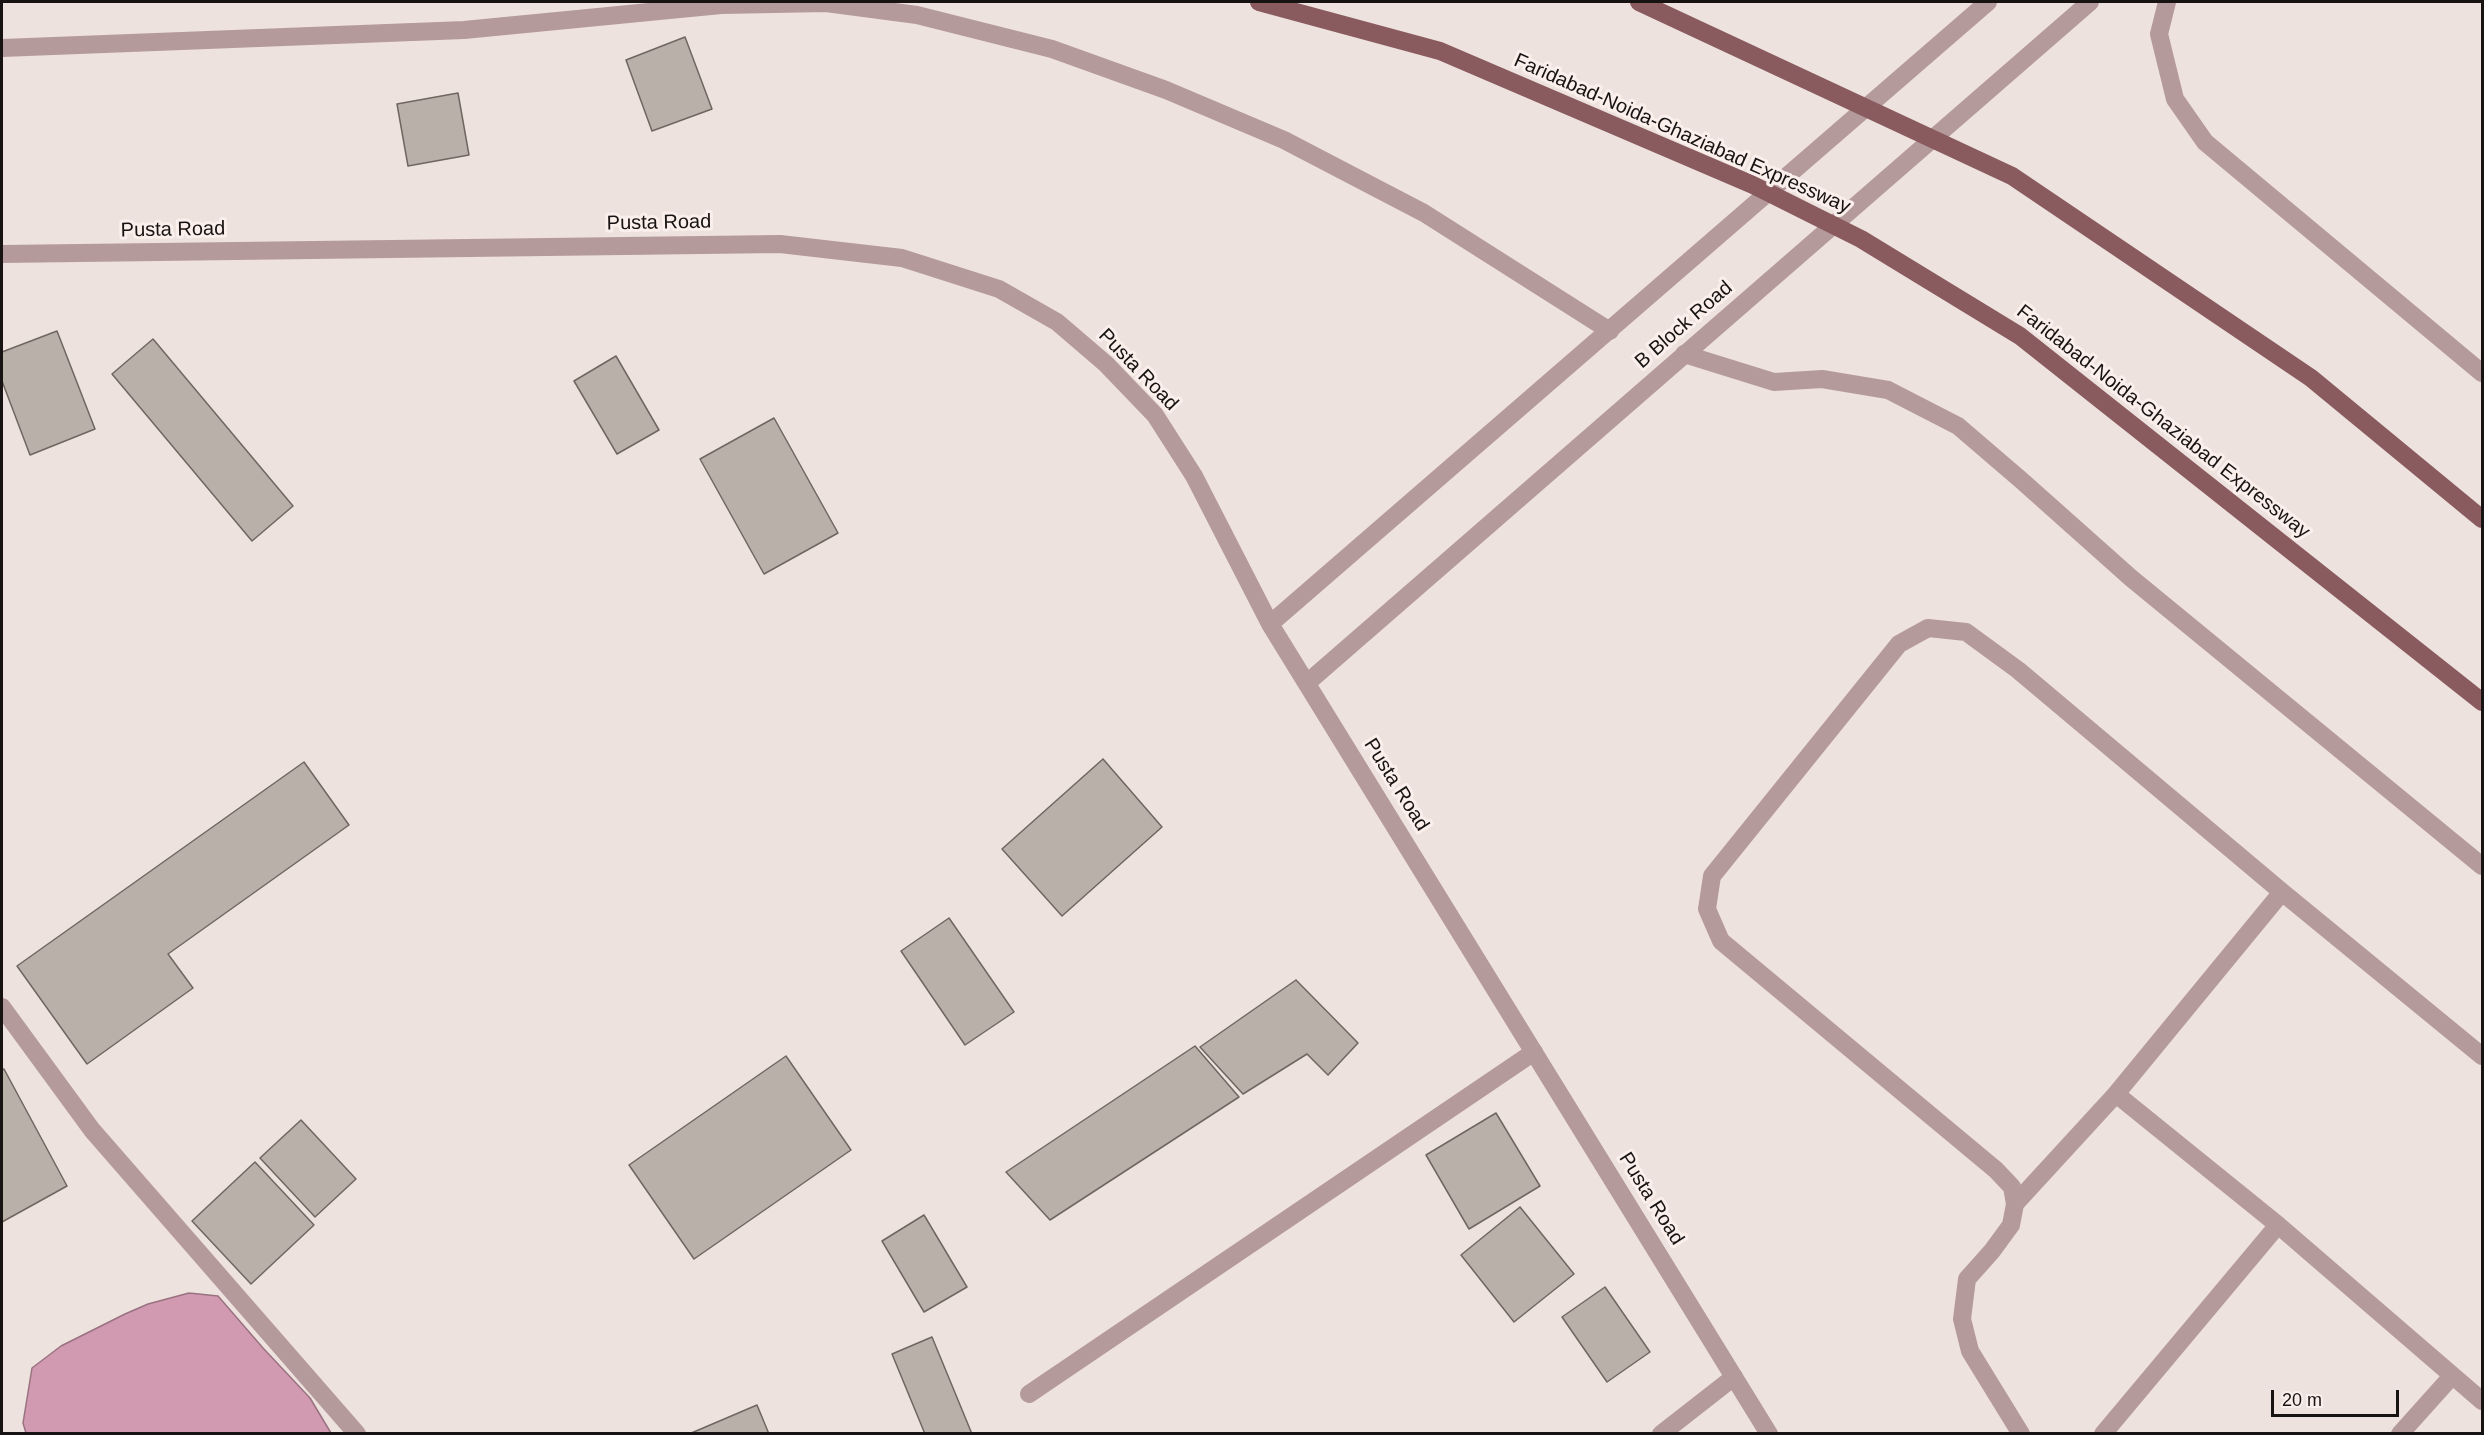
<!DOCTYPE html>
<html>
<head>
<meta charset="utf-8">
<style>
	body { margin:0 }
	#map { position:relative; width:2484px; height:1435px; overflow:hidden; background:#eee2de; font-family:Arial,sans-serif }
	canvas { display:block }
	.frame { position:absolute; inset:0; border:3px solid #171312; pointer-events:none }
	.scale { position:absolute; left:2271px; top:1390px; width:128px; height:27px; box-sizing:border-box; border:3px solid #171312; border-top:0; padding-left:8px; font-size:18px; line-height:21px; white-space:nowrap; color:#171312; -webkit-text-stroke:4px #fbefeb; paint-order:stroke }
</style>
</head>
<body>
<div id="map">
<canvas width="2484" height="1435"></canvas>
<div class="frame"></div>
<div class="scale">20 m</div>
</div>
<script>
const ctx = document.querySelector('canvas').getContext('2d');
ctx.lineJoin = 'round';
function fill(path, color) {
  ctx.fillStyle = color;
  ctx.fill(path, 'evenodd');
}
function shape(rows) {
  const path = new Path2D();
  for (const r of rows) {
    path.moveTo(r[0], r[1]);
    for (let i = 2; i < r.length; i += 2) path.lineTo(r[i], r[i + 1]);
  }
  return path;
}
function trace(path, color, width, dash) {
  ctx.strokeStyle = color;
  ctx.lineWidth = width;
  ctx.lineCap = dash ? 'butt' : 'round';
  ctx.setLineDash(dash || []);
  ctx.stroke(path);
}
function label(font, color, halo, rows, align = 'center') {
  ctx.font = font + ' Arial,sans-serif';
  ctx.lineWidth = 6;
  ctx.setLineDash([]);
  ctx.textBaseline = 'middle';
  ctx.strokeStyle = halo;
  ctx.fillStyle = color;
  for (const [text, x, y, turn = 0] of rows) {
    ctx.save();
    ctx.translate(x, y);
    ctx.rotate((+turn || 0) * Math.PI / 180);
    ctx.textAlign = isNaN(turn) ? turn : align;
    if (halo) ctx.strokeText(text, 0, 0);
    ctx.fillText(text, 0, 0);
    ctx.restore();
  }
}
const water = shape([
	[189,1293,218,1296,263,1348,310,1398,331,1433,26,1433,23,1423,32,1368,61,1346,125,1314,148,1304,189,1293]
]);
const building = shape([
	[685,37,712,109,652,131,626,60,685,37],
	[458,93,469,155,408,166,397,104,458,93],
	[57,331,95,429,30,455,2,381,2,352,57,331],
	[153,339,293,506,252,541,112,374,153,339],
	[616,356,659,430,617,454,574,381,616,356],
	[774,418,838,533,764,574,700,459,774,418],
	[1103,759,1162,827,1062,916,1002,849,1103,759],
	[304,762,349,825,168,954,193,988,87,1064,17,966,304,762],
	[949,918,1014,1012,965,1045,901,951,949,918],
	[1296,980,1358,1043,1328,1075,1307,1054,1243,1094,1200,1047,1296,980],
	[1195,1046,1239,1097,1050,1220,1006,1172,1195,1046],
	[786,1056,851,1150,694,1259,629,1165,786,1056],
	[4,1069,67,1186,2,1222,2,1070,4,1069],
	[1496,1113,1540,1186,1469,1229,1426,1155,1496,1113],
	[301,1120,356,1179,315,1217,260,1158,301,1120],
	[255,1162,314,1225,251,1284,192,1221,255,1162],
	[1520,1207,1574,1274,1514,1322,1461,1255,1520,1207],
	[924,1215,967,1287,924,1312,882,1241,924,1215],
	[1605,1287,1650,1352,1607,1382,1562,1317,1605,1287],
	[932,1337,972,1434,925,1434,892,1354,932,1337],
	[757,1405,769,1434,689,1434,757,1405]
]);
const service = shape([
	[2,48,464,30,721,5,826,3,917,15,1052,49,1166,90,1284,140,1424,213,1610,331],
	[1029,1394,1534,1052],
	[1661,1434,1734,1377]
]);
const minor = shape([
	[2167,2,2159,34,2175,99,2205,142,2482,373],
	[1684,354,1774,382,1822,379,1888,390,1958,426,2021,480,2131,578,2482,866],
	[2,1007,92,1130,357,1434],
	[2116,1094,2278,1225,2482,1401],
	[2015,1204,2116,1094,2282,892],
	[2021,1434,1970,1351,1962,1319,1967,1279,1992,1251,2011,1225,2015,1204,2012,1187,1996,1170,1721,941,1707,909,1712,876,1899,644,1928,628,1966,632,2018,670,2282,892,2482,1056],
	[2103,1434,2278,1225],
	[2400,1434,2452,1376]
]);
const tertiary = shape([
	[2,254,780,244,902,258,999,289,1057,322,1106,364,1155,415,1194,476,1270,624,1769,1434],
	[1270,624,1988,2],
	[1307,683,2090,2]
]);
const primary = shape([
	[1259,2,1440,51,1753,185,1861,239,2020,336,2482,702],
	[1639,2,2012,176,2311,378,2482,519]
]);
const streetNames = [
	["Faridabad-Noida-Ghaziabad Expressway",1682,134,24],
	["Pusta Road",659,223,-1],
	["Pusta Road",173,230,-1],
	["B Block Road",1684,325,-41],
	["Pusta Road",1138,370,46],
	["Faridabad-Noida-Ghaziabad Expressway",2163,422,38],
	["Pusta Road",1396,785,58],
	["Pusta Road",1651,1199,58]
];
fill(water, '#d19ab0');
trace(water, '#997281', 1.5);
fill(building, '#bab0aa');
trace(building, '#6f6660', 1.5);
trace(service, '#b59a9b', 18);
trace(minor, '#b59a9b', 18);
trace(tertiary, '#b59a9b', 18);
trace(primary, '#895b5f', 18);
label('20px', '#171312', '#fbefeb', streetNames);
</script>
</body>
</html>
